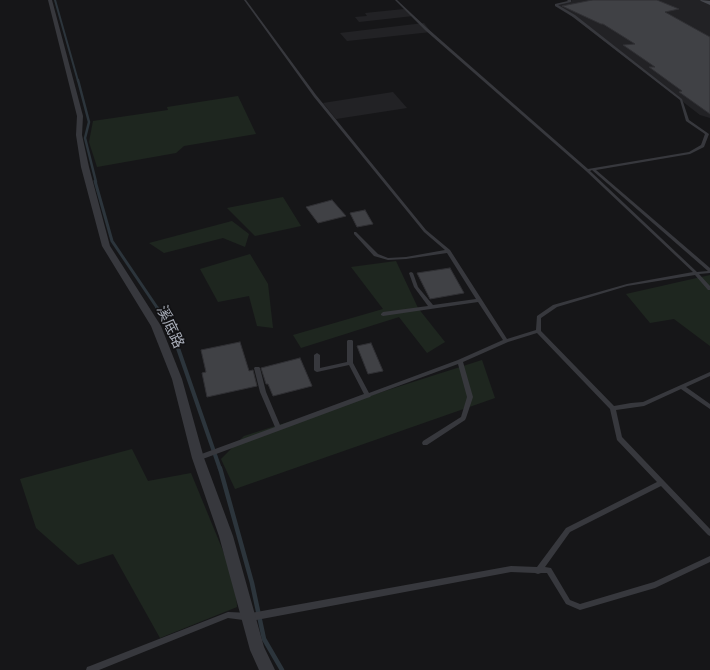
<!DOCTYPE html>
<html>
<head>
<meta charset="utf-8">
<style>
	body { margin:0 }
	canvas { display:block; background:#161618 }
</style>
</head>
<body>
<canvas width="710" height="670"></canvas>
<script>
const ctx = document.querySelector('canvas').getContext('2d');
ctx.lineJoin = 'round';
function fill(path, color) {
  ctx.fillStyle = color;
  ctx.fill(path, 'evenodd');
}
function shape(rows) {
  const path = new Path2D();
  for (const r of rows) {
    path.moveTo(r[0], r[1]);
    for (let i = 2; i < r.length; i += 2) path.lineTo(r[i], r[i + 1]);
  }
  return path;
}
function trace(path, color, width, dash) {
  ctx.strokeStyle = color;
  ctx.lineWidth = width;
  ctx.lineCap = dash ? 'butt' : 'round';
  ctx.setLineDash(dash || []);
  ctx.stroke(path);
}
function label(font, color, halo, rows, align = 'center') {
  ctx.font = font + ' "Alegreya Sans","Noto Sans TC",sans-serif';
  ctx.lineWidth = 3.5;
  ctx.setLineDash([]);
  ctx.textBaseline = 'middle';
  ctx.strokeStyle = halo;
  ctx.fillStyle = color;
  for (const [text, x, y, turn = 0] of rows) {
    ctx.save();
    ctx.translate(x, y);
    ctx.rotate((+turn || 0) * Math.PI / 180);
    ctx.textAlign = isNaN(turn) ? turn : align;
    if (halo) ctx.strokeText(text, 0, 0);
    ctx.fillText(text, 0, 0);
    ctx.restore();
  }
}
const built = shape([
	[571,0,710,0,710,118,700,115,556,4,572,1],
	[404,9,413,16,359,22,355,17,367,16,365,13],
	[424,23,431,32,347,41,340,33],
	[393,92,407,108,336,119,323,103]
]);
const green = shape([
	[238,96,256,134,184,146,176,153,97,167,89,142,93,121,168,110,167,107],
	[283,197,301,226,255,236,227,208],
	[232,221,249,234,245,247,223,238,164,253,149,243],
	[250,254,268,284,273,328,257,326,249,296,218,302,200,269],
	[396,261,418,308,445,342,427,353,399,317,301,348,293,335,383,309,351,267],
	[710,275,710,346,674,319,650,323,626,294],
	[482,360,495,398,235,489,221,459,244,436],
	[132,449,148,481,191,473,235,580,237,607,160,638,113,554,78,565,36,528,20,479]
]);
const streamFar4 = shape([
	[55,0,78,81]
]);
const streamFar3 = shape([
	[78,80,89,122,85,138,96,182]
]);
const streamFar2 = shape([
	[95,181,112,241,158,309]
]);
const streamFar1 = shape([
	[157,308,172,331,220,469]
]);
const stream = shape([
	[220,468,252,583,264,639,282,670]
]);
const building = shape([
	[592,0,657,0,679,9,665,12,710,37,710,114,679,92,682,91,649,67,655,67,623,45,635,44,603,24,601,24,562,6,592,0],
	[332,200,346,216,318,223,306,207,332,200],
	[365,210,373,224,357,227,350,213,365,210],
	[450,268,464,293,430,299,417,273,450,268],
	[240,342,249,371,253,370,257,386,207,397,202,373,206,372,201,350,240,342],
	[371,343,383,371,368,374,357,346,371,343],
	[300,358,312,386,273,396,268,384,266,384,261,368,300,358]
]);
const lane = shape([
	[244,0,246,0,316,95,426,230,450,250,507,339,536,330,537,316,553,305,627,284,693,272,586,171,425,30,395,0,397,0,427,28,588,169,689,152,701,145,705,134,686,121,680,100,573,17,555,6,555,4,568,1,567,0,571,0,571,2,558,5,575,15,682,99,689,120,709,134,704,147,690,154,596,170,710,268,710,273,699,274,710,286,710,290,708,290,695,275,627,286,557,307,541,318,541,331,614,406,631,403,643,402,710,372,710,376,686,387,710,404,710,409,681,389,644,406,616,410,622,437,710,529,710,536,708,535,661,486,570,532,545,567,551,568,570,600,580,604,654,582,710,556,710,562,655,588,580,610,566,604,547,573,541,573,538,574,535,573,511,572,251,621,228,618,99,670,86,670,87,667,90,666,228,612,251,613,511,566,537,567,566,528,657,482,617,440,610,409,537,333,508,342,463,362,473,397,466,418,465,420,427,445,423,445,422,443,423,441,461,417,467,397,458,364,371,396,370,397,367,398,200,460,196,460,195,458,196,456,275,427,260,392,254,368,255,367,259,367,260,368,266,392,280,425,364,394,349,365,317,372,315,371,314,370,314,355,317,353,320,355,320,368,347,362,347,341,348,340,352,340,353,341,353,363,369,393,458,360,503,340,478,302,383,316,381,315,381,314,383,312,428,306,414,287,409,273,411,272,413,273,418,287,433,305,476,299,447,253,406,259,388,260,374,256,354,234,354,232,356,232,378,254,388,258,406,257,445,250,424,232,314,97,244,0],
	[592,170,708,271,697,272,590,171,592,170]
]);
const street = shape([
	[48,0,52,0,83,116,82,135,89,167,110,246,161,326,182,379,204,458,233,536,264,647,275,670,259,670,250,650,219,536,192,458,172,379,151,326,102,246,81,167,76,135,77,116,48,0]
]);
const secondary = shape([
	[700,0,710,1,710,5,701,1,700,0]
]);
const streetNames = [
	["溪底路",170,327,65]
];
fill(built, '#222225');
fill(green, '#1e261f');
trace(streamFar4, '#2c353c', 2);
trace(streamFar3, '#2c353c', 2.5);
trace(streamFar2, '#2c353c', 3);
trace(streamFar1, '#2c353c', 4);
trace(stream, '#2c353c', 4.5);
fill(building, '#404145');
trace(building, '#303034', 1);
fill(lane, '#37383d');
fill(street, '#37383d');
fill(secondary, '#45474d');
label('15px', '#a8adb8', '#111113', streetNames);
</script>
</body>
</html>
